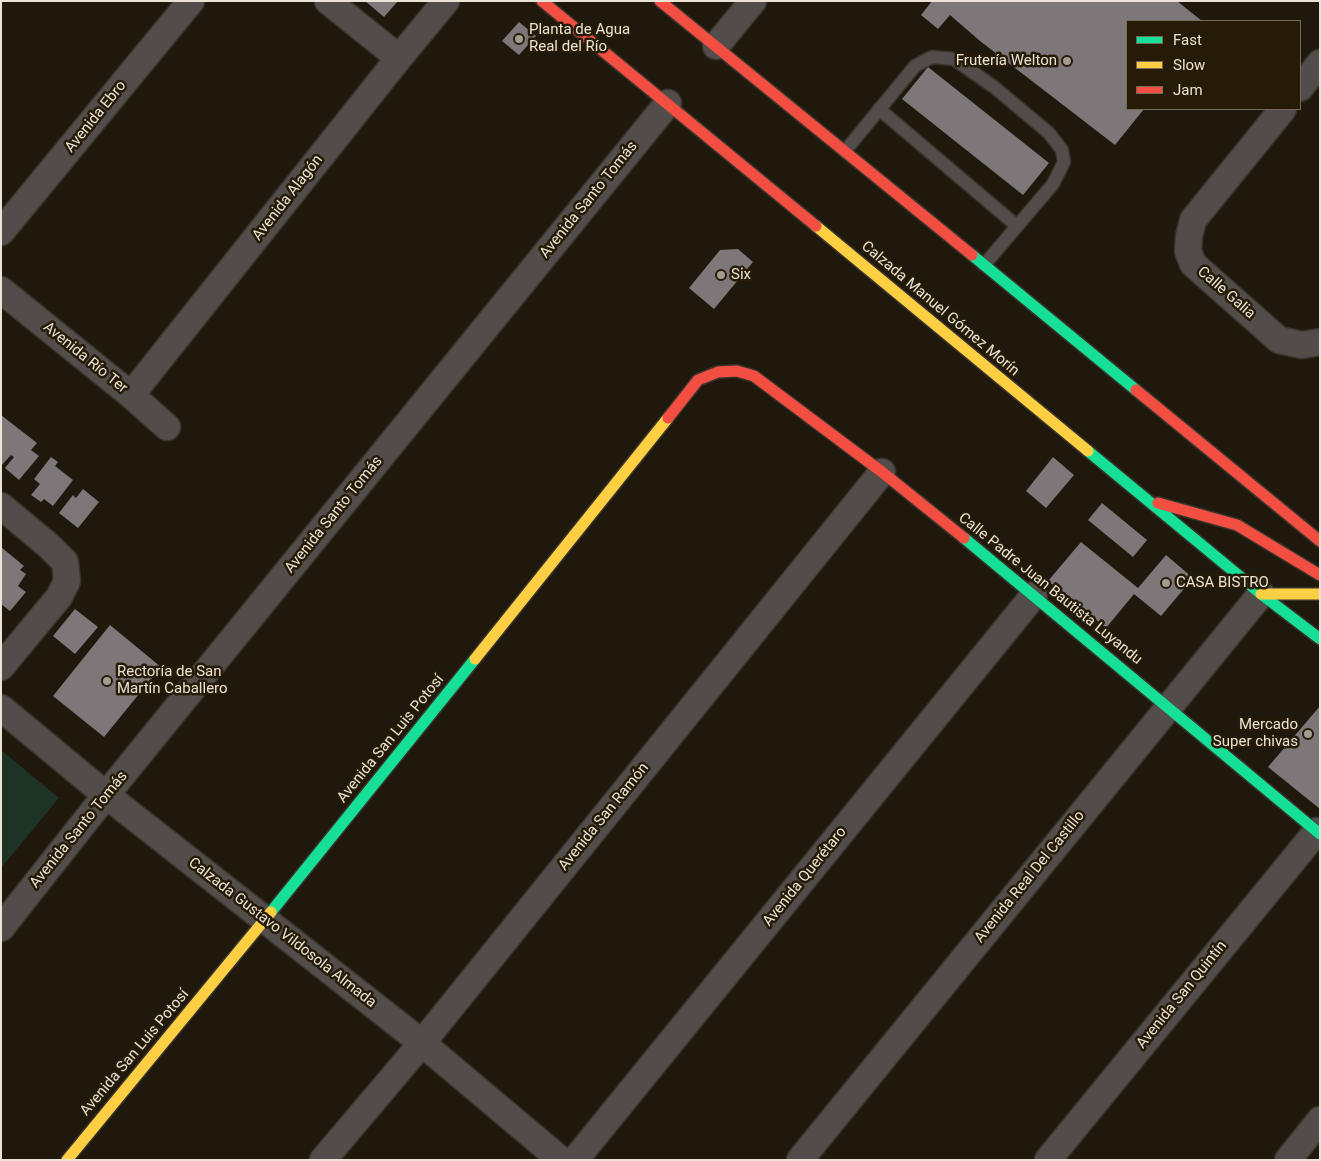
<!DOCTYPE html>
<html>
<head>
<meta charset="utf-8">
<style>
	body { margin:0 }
	#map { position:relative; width:1321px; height:1161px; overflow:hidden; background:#1e180d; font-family:Roboto,sans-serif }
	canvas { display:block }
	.frame { position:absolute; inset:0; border:2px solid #eae3d6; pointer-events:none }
	.legend { position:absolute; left:1126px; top:20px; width:175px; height:90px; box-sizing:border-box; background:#251b06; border:1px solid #746b59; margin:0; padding:6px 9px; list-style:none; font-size:15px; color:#eae3d6 }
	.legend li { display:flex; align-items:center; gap:10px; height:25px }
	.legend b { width:25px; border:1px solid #746b59 }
</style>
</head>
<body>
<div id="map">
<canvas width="1321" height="1161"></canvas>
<div class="frame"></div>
<ul class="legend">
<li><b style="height:6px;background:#16e098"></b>Fast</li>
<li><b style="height:6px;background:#ffcf43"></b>Slow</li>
<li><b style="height:6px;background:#f24e42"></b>Jam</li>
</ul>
</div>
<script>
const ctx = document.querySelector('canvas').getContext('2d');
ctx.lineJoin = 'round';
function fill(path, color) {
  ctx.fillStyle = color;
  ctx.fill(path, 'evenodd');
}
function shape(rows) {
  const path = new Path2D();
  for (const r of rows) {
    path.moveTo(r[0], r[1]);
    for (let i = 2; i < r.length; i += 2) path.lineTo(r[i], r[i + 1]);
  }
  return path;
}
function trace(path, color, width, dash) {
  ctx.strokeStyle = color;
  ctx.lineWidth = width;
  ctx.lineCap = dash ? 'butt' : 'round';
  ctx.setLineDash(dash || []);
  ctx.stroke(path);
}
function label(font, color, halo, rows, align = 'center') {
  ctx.font = font + ' Roboto,sans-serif';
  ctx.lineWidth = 5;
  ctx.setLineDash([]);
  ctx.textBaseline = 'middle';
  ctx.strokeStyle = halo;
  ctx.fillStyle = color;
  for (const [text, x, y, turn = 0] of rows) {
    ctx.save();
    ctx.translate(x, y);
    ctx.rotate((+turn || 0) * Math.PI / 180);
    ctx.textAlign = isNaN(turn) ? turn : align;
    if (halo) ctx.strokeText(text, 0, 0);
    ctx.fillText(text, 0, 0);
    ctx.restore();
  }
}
const green = shape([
	[1,750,59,798,1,868]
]);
const building = shape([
	[365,1,398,1,384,17],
	[932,1,1177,1,1202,21,1127,21,1127,109,1144,109,1115,145,980,41,950,15,938,29,921,15],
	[519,22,536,36,519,55,502,41],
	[928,67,1049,163,1023,195,902,99],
	[738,249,753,262,714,309,689,288,720,250],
	[1,415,37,443,31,450,39,456,19,480,5,468,14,457,11,455,1,466],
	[51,457,58,462,55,466,73,480,53,506,44,499,41,502,31,495,40,484,34,479],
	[1053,457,1074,475,1046,508,1026,491],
	[83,489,99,502,78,528,59,513,73,495,76,498],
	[1102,503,1147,540,1133,557,1088,520],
	[1081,542,1138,588,1166,555,1193,578,1161,616,1134,594,1106,628,1048,581],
	[1,547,24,566,20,570,26,574,18,586,26,592,10,611,1,604],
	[75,609,98,627,75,654,53,636],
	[110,625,161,667,104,737,53,696],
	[1320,706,1320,809,1268,767]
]);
const lane = shape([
	[879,109,1017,226],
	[845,151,915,66,932,57,954,59,994,87,1049,133,1062,150,1064,162,1053,184,984,265]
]);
const street = shape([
	[328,1,399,58],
	[716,46,753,1],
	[1300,88,1320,63],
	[1283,109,1193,220,1189,236,1188,251,1193,264,1279,340,1302,345,1320,342],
	[1,232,191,1],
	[1,290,131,395,167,427],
	[131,395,399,58,446,1],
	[1,506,49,546,65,562,67,581,59,597,1,667],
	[1,708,106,795,422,1043,561,1160],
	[1,928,106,795,668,103],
	[323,1160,422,1043,882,472],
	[575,1160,1034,595],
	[800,1160,1261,594],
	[1048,1160,1317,831],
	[1288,1160,1320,1120]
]);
const fast = shape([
	[972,255,1136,390],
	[1088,451,1261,594,1320,639],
	[964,538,1320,834],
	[271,912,475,659]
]);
const slow = shape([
	[816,226,1088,451],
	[1261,594,1320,594],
	[475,659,668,418],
	[67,1160,271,912]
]);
const jam = shape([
	[542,1,816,226],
	[660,1,972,255],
	[1136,390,1320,541],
	[668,418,698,380,718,372,737,371,754,376,882,472,964,538],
	[1158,503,1237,525,1320,575]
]);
const markers = [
	[519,39,5,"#a39c90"],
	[1067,61,5,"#a39c90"],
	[721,275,5,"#a39c90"],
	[1166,583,5,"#a39c90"],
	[107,681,5,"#a39c90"],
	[1308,734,5,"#a39c90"]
];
const poiNames = [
	["Planta de Agua",529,30],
	["Real del Río",529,47],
	["Frutería Welton",1057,61,"right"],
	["Six",731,275],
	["CASA BISTRO",1176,583],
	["Rectoría de San",117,672],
	["Martín Caballero",117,689],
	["Mercado",1298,725,"right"],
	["Super chivas",1298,742,"right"]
];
const streetNames = [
	["Avenida Ebro",96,117,-51],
	["Avenida Alagón",288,198,-52],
	["Avenida Santo Tomás",589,200,-51],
	["Calle Galia",1226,293,41],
	["Calzada Manuel Gómez Morín",940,309,40],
	["Avenida Río Ter",85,358,39],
	["Avenida Santo Tomás",334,515,-51],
	["Calle Padre Juan Bautista Luyandu",1050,589,39],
	["Avenida San Luis Potosí",391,739,-51],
	["Avenida San Ramón",604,817,-51],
	["Avenida Santo Tomás",79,830,-51],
	["Avenida Querétaro",805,877,-51],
	["Avenida Real Del Castillo",1030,877,-51],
	["Calzada Gustavo Vildosola Almada",282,933,38],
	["Avenida San Quintín",1182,995,-51],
	["Avenida San Luis Potosí",135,1053,-50]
];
fill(green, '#1d3326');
fill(building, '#7d7779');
trace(lane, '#39342b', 15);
trace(street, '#39342b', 29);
trace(fast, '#39342b', 14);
trace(slow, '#39342b', 14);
trace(jam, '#39342b', 14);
trace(lane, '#524d4a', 12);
trace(street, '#524d4a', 26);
trace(fast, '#16e098', 11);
trace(slow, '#ffcf43', 11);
trace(jam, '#f24e42', 11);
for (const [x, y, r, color] of markers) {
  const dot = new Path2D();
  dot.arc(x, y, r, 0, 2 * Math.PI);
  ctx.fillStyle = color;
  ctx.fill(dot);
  trace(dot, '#251b06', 2);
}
label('15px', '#eae3d6', '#251b06', poiNames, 'left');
label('15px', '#eae3d6', '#251b06', streetNames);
</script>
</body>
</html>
